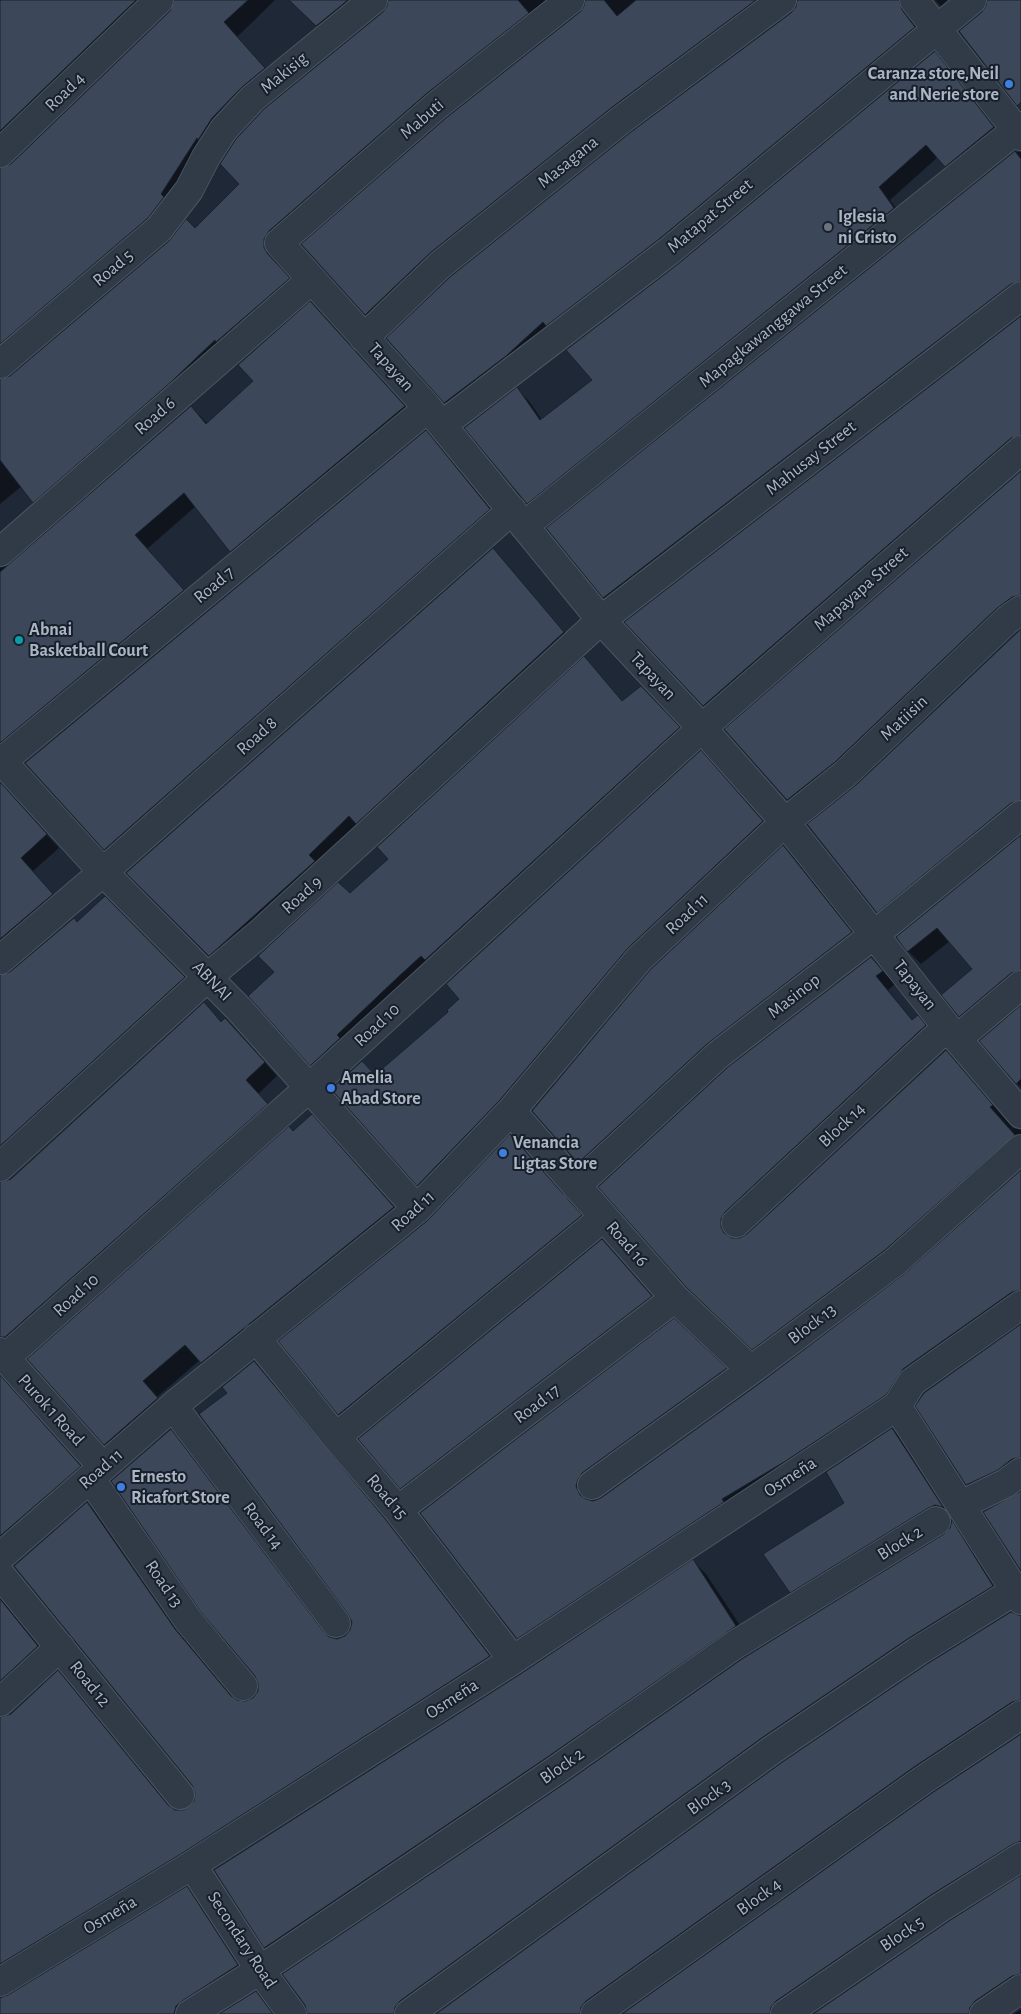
<!DOCTYPE html>
<html>
<head>
<meta charset="utf-8">
<style>
	body { margin:0 }
	canvas { display:block; background:#1e2836 }
</style>
</head>
<body>
<canvas width="1021" height="2014"></canvas>
<script>
const ctx = document.querySelector('canvas').getContext('2d');
ctx.lineJoin = 'round';
function fill(path, color) {
  ctx.fillStyle = color;
  ctx.fill(path, 'evenodd');
}
function shape(rows) {
  const path = new Path2D();
  for (const r of rows) {
    path.moveTo(r[0], r[1]);
    for (let i = 2; i < r.length; i += 2) path.lineTo(r[i], r[i + 1]);
  }
  return path;
}
function trace(path, color, width, dash) {
  ctx.strokeStyle = color;
  ctx.lineWidth = width;
  ctx.lineCap = dash ? 'butt' : 'round';
  ctx.setLineDash(dash || []);
  ctx.stroke(path);
}
function label(font, color, halo, rows, align = 'center') {
  ctx.font = font + ' "Alegreya Sans",sans-serif';
  ctx.lineWidth = 4;
  ctx.setLineDash([]);
  ctx.textBaseline = 'middle';
  ctx.strokeStyle = halo;
  ctx.fillStyle = color;
  for (const [text, x, y, turn = 0] of rows) {
    ctx.save();
    ctx.translate(x, y);
    ctx.rotate((+turn || 0) * Math.PI / 180);
    ctx.textAlign = isNaN(turn) ? turn : align;
    if (halo) ctx.strokeText(text, 0, 0);
    ctx.fillText(text, 0, 0);
    ctx.restore();
  }
}
const shadow = shape([
	[0,0,164,0,0,158],
	[175,0,275,0,237,37,277,81,173,207,0,369,0,169,12,165,171,12],
	[291,0,377,0,330,38],
	[389,0,574,0,277,252,276,261,280,268,301,292,46,515,22,486,0,504,0,380,11,377,195,230,240,184,384,13,389,5],
	[586,0,786,0,379,327,303,244,581,13,586,6],
	[799,0,918,0,911,17,914,24,927,40,458,415,388,338,792,13,797,7],
	[935,0,976,0,953,19],
	[934,53,946,65,1005,140,958,178,938,157,890,200,905,220,540,515,528,503,517,389,529,401,542,420,593,380,678,265],
	[1016,152,1021,152,1021,299,617,610,604,598,548,528],
	[323,316,417,420,243,564,231,551,196,506,147,549,196,604,0,764,0,568,11,565,191,407,208,424],
	[1021,317,1021,453,717,718,626,622],
	[426,432,439,445,503,523,119,863,26,763],
	[1021,472,1021,614,801,812,726,730],
	[493,549,577,647,223,969,128,873],
	[1021,631,1021,818,890,925,877,912,857,786],
	[584,658,623,702,655,702,693,742,326,1079,311,1065,276,973,350,895,389,859],
	[712,763,773,833,429,1196,333,1089,375,1076,450,1012],
	[0,784,59,848,33,871,65,908,0,965],
	[1021,837,1021,988,973,1029,960,1016,974,969,950,941,921,964,908,951],
	[783,847,795,859,863,944,590,1174,579,1162],
	[105,898,197,990,0,1172,0,976,10,973,77,923],
	[871,958,895,984,888,990,913,1021,918,1017,930,1030,734,1231,733,1239,739,1240,747,1235,946,1051,1013,1128,1021,1130,1021,1152,766,1362,701,1300,600,1187],
	[204,1004,222,1023,225,1019,277,1076,258,1094,280,1117,0,1357,0,1183,11,1180],
	[1021,1007,1021,1088,981,1041],
	[327,1131,409,1223,217,1378,200,1360,157,1397,172,1414,120,1459,29,1359],
	[510,1136,595,1230,354,1429,339,1414,280,1341,428,1222],
	[1021,1172,1021,1308,530,1651,517,1638,422,1513,674,1320,738,1382,590,1492,589,1500,593,1502,602,1499,761,1384,905,1275],
	[602,1240,663,1308,413,1499,401,1488],
	[1021,1326,1021,1476,980,1497,967,1484],
	[254,1362,267,1375,399,1534,502,1669,0,1986,0,1718,11,1715,58,1672,71,1685,173,1810,183,1812,190,1808,196,1801,197,1793,87,1503,100,1516,188,1643,236,1701,245,1703,254,1699,259,1691,260,1684,171,1431,183,1443,330,1638,338,1640,346,1637,351,1630,353,1621,229,1393],
	[0,1375,93,1479,0,1562],
	[892,1429,904,1441,953,1518,947,1516,802,1603,791,1592],
	[952,1523,964,1535,1005,1599,413,2014,308,2014,945,1535,951,1529],
	[693,1561,706,1574,749,1639,279,1961,265,1947,215,1870,522,1674],
	[0,1597,50,1659,0,1707],
	[1021,1616,1021,1717,599,2014,438,2014],
	[1021,1735,1021,1859,789,2014,624,2014],
	[1021,1877,1021,1992,988,2014,815,2014],
	[187,1888,200,1901,250,1978,194,2014,0,2014,0,1999,9,1996],
	[256,1993,275,2014,222,2014],
	[1021,2009,1021,2014,1014,2014]
]);
const building = shape([
	[0,0,136,0,0,131,0,0],
	[174,0,248,0,224,22,265,68,242,87,212,118,198,140,197,138,161,194,164,197,148,218,0,344,0,168,11,164,170,11,174,0],
	[289,0,348,0,316,26,289,0],
	[388,0,518,0,529,13,426,94,269,231,264,239,264,247,267,253,290,278,216,342,215,340,171,382,33,503,0,460,0,379,10,376,169,241,186,219,195,228,239,184,220,164,236,139,264,109,383,12,387,6,388,0],
	[585,0,604,0,617,16,636,0,756,0,611,108,430,253,365,315,301,244,446,118,580,12,584,6,585,0],
	[797,0,899,0,902,10,915,27,658,240,546,326,543,322,506,356,444,403,386,338,450,277,631,132,791,13,796,7,797,0],
	[987,0,1021,0,1021,102,1017,106,959,31,982,12,986,6,987,0],
	[935,51,994,127,945,167,926,145,879,187,894,208,527,504,464,428,517,387,540,420,592,380,566,350,678,264,935,51],
	[1015,151,1021,159,1021,281,1011,284,603,598,546,528,1015,151],
	[310,301,405,406,230,552,184,493,135,535,184,590,0,743,0,572,191,406,206,424,253,381,238,365,310,301],
	[1021,316,1021,435,1011,438,703,706,624,622,1021,316],
	[426,430,490,509,104,850,25,763,426,430],
	[1021,471,1021,595,1012,597,996,609,835,762,787,800,724,729,1021,471],
	[493,548,564,632,356,824,349,816,309,855,315,861,209,956,126,873,493,548],
	[1021,629,1021,800,1011,803,877,913,807,824,856,785,1021,629],
	[584,656,622,701,641,686,680,727,425,960,421,956,398,977,337,1035,340,1038,310,1066,248,996,274,972,258,956,338,882,350,893,388,859,377,847,584,656],
	[701,750,763,821,628,948,499,1101,417,1186,331,1089,362,1061,375,1075,448,1012,447,1010,459,999,446,984,701,750],
	[0,782,47,834,21,858,53,894,0,939,0,782],
	[1021,835,1021,970,1011,973,959,1017,941,995,972,969,937,928,907,952,896,937,1021,835],
	[783,845,852,932,707,1044,578,1163,532,1111,650,970,783,845],
	[105,896,185,977,0,1146,0,975,10,972,74,918,77,922,105,896],
	[871,957,883,971,876,976,912,1020,918,1015,926,1025,725,1212,721,1219,721,1227,724,1233,732,1238,740,1238,747,1234,946,1050,993,1105,990,1107,1015,1135,885,1250,752,1350,686,1287,598,1187,728,1067,871,957],
	[204,1002,221,1022,225,1018,265,1062,246,1080,268,1104,5,1337,0,1337,0,1182,11,1179,204,1002],
	[1021,1005,1021,1079,1016,1084,979,1041,1021,1005],
	[312,1114,394,1207,201,1363,185,1345,143,1381,158,1398,104,1445,27,1359,289,1126,293,1131,312,1114],
	[510,1134,582,1215,338,1415,278,1341,427,1221,510,1134],
	[1021,1170,1021,1290,1012,1292,903,1369,886,1395,784,1462,722,1499,724,1502,517,1639,420,1513,674,1318,727,1368,582,1473,578,1479,576,1486,580,1495,586,1499,593,1501,601,1498,760,1383,904,1274,1021,1170],
	[602,1239,652,1296,400,1489,358,1439,602,1239],
	[1021,1324,1021,1457,1012,1459,998,1470,966,1485,915,1406,924,1393,1021,1324],
	[254,1361,386,1520,490,1656,184,1852,0,1964,0,1717,11,1714,58,1670,168,1805,175,1810,183,1810,189,1807,194,1801,195,1793,192,1785,14,1566,87,1502,175,1629,231,1696,237,1700,245,1701,253,1698,258,1691,258,1684,255,1676,200,1611,111,1481,171,1429,324,1632,329,1637,337,1639,345,1636,350,1630,352,1622,348,1614,199,1414,227,1393,222,1387,254,1361],
	[0,1375,81,1466,0,1536,0,1375],
	[892,1428,943,1507,935,1505,928,1508,790,1593,763,1554,844,1503,826,1472,892,1428],
	[1021,1491,1021,1571,983,1512,1021,1491],
	[952,1520,993,1586,909,1638,763,1737,400,2001,395,2007,394,2014,307,2014,305,2005,282,1974,564,1784,742,1659,944,1534,950,1528,952,1520],
	[693,1559,736,1626,546,1758,264,1948,214,1870,522,1673,693,1559],
	[0,1599,38,1646,0,1681,0,1599],
	[1011,1612,1021,1616,1021,1700,1012,1702,914,1767,586,2001,581,2007,580,2014,436,2014,781,1763,927,1664,1011,1612],
	[1021,1734,1021,1841,1013,1844,931,1895,776,2001,771,2007,770,2014,622,2014,932,1793,1021,1734],
	[1021,1875,1021,1974,1012,1976,975,2001,970,2007,969,2014,813,2014,949,1921,1021,1875],
	[187,1886,238,1965,182,2001,176,2006,174,2014,0,2014,0,1998,8,1995,187,1886],
	[256,1991,273,2014,219,2014,256,1991]
]);
const street = shape([
	[570,0,436,106,279,243,428,408,601,620,702,728,785,822,947,1027,1021,1114],
	[914,0,1021,136],
	[0,153,159,0],
	[364,338,440,265,621,120,782,0],
	[0,364,159,229,189,190,206,157,224,129,253,98,373,0],
	[442,425,668,252,972,0],
	[524,526,1021,126],
	[0,552,311,280],
	[0,759,103,872,239,1009,417,1209],
	[0,763,428,408],
	[0,960,103,872,512,510],
	[957,1039,1021,985],
	[511,1111,675,1298,751,1370],
	[0,1167,208,977,259,934,601,620,1021,296],
	[576,1186,718,1055,875,934,1021,815],
	[736,1223,947,1027],
	[256,1338,336,1437,398,1510,513,1660],
	[0,1352,103,1467],
	[5,1358,310,1087,702,728,1021,450],
	[173,1406,336,1623],
	[897,1406,1021,1600],
	[336,1437,604,1217],
	[90,1478,188,1620,243,1686],
	[592,1485,751,1370,895,1262,1021,1149],
	[961,1505,1006,1483,1021,1472],
	[398,1510,675,1298],
	[0,1557,173,1406,417,1209,511,1111,639,959,785,822,845,774,1007,620,1021,610],
	[0,1574,180,1795],
	[0,1702,60,1647],
	[192,1865,260,1970,292,2014],
	[0,1982,192,1865,513,1660,897,1406,912,1382,1021,1305],
	[190,2014,260,1970,555,1771,733,1646,936,1521],
	[409,2014,772,1750,918,1651,1021,1587],
	[595,2014,923,1780,1021,1715],
	[785,2014,940,1908,1021,1857],
	[984,2014,1021,1989]
]);
const markers = [
	[1009,84,5,"#3f7fe0"],
	[828,227,5,"#6b7280"],
	[19,640,5,"#0f9aa8"],
	[331,1088,5,"#3f7fe0"],
	[503,1153,5,"#3f7fe0"],
	[121,1487,5,"#3f7fe0"]
];
const streetNames = [
	["Makisig",284,73,-39],
	["Road 4",65,92,-44],
	["Mabuti",422,119,-41],
	["Masagana",568,162,-39],
	["Matapat Street",710,216,-40],
	["Road 5",113,268,-40],
	["Mapagkawanggawa Street",773,326,-39],
	["Tapayan",391,367,48],
	["Road 6",155,416,-41],
	["Mahusay Street",811,458,-38],
	["Road 7",214,585,-40],
	["Mapayapa Street",861,589,-41],
	["Tapayan",653,676,47],
	["Matiisin",904,718,-43],
	["Road 8",257,736,-42],
	["Road 9",302,895,-42],
	["Road 11",687,914,-43],
	["ABNAI",212,981,46],
	["Tapayan",915,985,52],
	["Masinop",794,996,-38],
	["Road 10",377,1025,-43],
	["Block 14",842,1125,-43],
	["Road 11",413,1211,-42],
	["Road 16",627,1244,49],
	["Road 10",76,1295,-42],
	["Block 13",812,1324,-37],
	["Road 17",537,1404,-37],
	["Purok 1 Road",51,1410,48],
	["Road 11",101,1469,-41],
	["Osmeña",790,1477,-33],
	["Road 15",387,1497,50],
	["Road 14",263,1526,53],
	["Block 2",900,1543,-32],
	["Road 13",164,1584,56],
	["Road 12",90,1684,51],
	["Osmeña",452,1699,-33],
	["Block 2",562,1766,-35],
	["Block 3",709,1797,-36],
	["Block 4",759,1897,-36],
	["Osmeña",110,1915,-31],
	["Block 5",902,1934,-34],
	["Secondary Road",242,1940,57]
];
const poiNames = [
	["Caranza store,Neil",999,74,"right"],
	["and Nerie store",999,95,"right"],
	["Iglesia",838,217],
	["ni Cristo",838,238],
	["Abnai",29,630],
	["Basketball Court",29,651],
	["Amelia",341,1078],
	["Abad Store",341,1099],
	["Venancia",513,1143],
	["Ligtas Store",513,1164],
	["Ernesto",131,1477],
	["Ricafort Store",131,1498]
];
fill(shadow, '#0007');
fill(building, '#3c4859');
trace(building, '#19212d', 1);
trace(street, '#4c5562', 30);
trace(street, '#313a47', 28);
for (const [x, y, r, color] of markers) {
  const dot = new Path2D();
  dot.arc(x, y, r, 0, 2 * Math.PI);
  ctx.fillStyle = color;
  ctx.fill(dot);
  trace(dot, '#171f2b', 2);
}
label('18px', '#abb5c4', '#171f2b', streetNames);
label('bold 18px', '#abb5c4', '#171f2b', poiNames, 'left');
</script>
</body>
</html>
